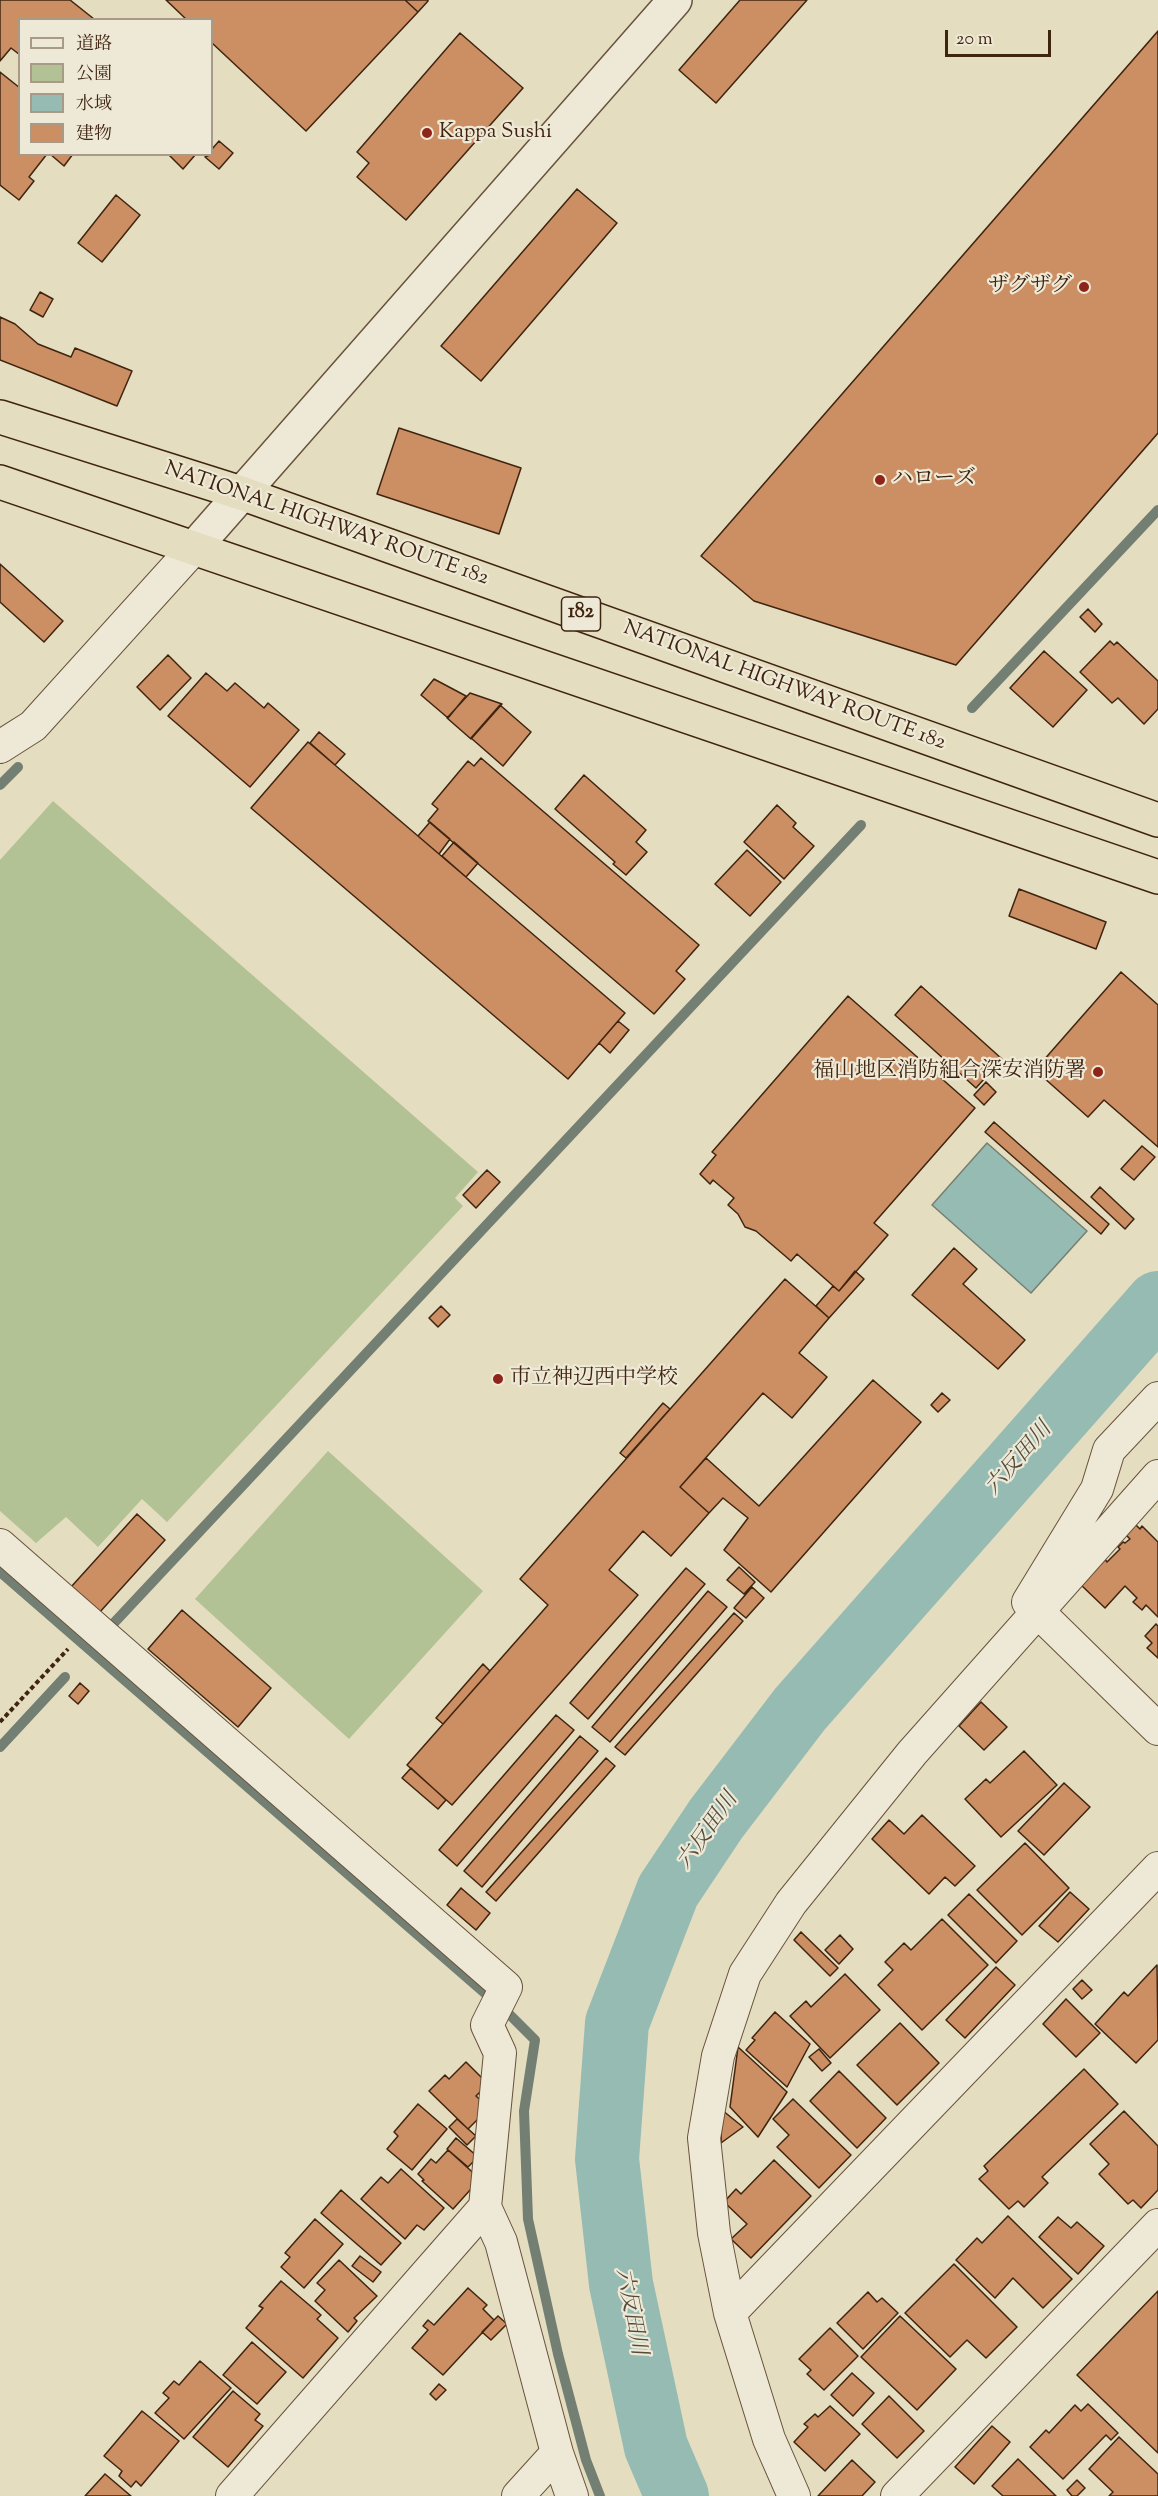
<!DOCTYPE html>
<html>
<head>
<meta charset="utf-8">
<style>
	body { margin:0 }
	#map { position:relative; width:1158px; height:2496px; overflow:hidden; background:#e5ddc0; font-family:"Sorts Mill Goudy","Noto Serif JP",serif }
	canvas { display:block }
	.legend { position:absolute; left:18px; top:18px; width:195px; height:138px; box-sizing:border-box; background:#eee9d6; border:2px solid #a89a87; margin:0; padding:8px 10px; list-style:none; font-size:18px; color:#3f2410 }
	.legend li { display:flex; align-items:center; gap:12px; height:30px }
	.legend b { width:30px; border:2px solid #a89a87 }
	.scale { position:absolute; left:945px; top:30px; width:106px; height:27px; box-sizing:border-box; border:3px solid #3f2410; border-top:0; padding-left:8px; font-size:18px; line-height:21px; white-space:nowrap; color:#3f2410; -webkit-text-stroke:4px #eee9d6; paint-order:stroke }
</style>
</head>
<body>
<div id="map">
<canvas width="1158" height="2496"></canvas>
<ul class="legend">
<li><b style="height:8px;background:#eee9d6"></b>道路</li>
<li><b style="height:16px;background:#b2c294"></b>公園</li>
<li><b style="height:16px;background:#96bbb3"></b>水域</li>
<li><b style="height:16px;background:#cc8e63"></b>建物</li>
</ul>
<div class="scale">20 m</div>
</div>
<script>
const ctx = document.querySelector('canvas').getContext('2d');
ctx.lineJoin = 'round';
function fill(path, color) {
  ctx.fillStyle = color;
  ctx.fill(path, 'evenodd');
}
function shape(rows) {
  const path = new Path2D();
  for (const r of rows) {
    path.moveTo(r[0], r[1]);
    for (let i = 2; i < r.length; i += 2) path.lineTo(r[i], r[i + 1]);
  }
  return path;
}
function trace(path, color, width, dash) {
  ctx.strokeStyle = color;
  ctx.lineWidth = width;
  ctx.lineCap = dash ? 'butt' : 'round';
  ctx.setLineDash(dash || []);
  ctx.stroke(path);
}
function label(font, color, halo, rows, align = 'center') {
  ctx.font = font + ' "Sorts Mill Goudy","Noto Serif JP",serif';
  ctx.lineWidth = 4.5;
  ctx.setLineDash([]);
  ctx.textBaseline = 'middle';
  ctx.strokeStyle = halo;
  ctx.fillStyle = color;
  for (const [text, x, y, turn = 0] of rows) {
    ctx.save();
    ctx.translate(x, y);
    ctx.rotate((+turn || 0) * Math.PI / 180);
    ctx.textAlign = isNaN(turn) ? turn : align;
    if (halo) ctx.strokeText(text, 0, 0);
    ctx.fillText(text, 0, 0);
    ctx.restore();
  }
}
const green = shape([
	[53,801,478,1172,455,1198,463,1206,167,1522,142,1499,98,1547,66,1517,36,1543,0,1511,0,860],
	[328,1451,483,1591,349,1739,195,1599]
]);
const water = shape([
	[987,1143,1087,1231,1031,1293,932,1205,987,1143]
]);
const stream = shape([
	[972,708,1158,510],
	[0,785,18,767],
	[0,1572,487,1995],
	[112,1625,861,825],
	[0,1747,65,1677],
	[505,2010,535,2040,524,2111,528,2219,558,2354,586,2460,600,2496]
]);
const river = shape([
	[677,2496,656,2447,621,2284,607,2159,617,2023,668,1891,716,1819,800,1709,1158,1303]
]);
const building = shape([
	[0,0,70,0,94,19,20,20,20,55,11,48,0,61,0,0],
	[166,0,405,0,418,12,306,131,212,43,212,20,187,20,166,0],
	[405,0,428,0,428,1,418,12,405,0],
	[740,0,807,0,716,103,679,70,740,0],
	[1158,31,1158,433,956,665,754,601,701,556,1158,31],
	[460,33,523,88,406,220,357,177,369,163,357,152,460,33],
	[0,72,20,88,20,154,47,154,29,177,34,181,19,200,0,185,0,72],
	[219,141,233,153,219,169,205,157,212,154,212,149,219,141],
	[50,154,73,154,64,166,50,154],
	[168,154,196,154,183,169,168,154],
	[577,189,617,223,481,381,441,346,577,189],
	[116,195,140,215,102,262,78,243,116,195],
	[40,292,53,299,43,317,30,310,40,292],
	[0,317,15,324,38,344,71,357,75,348,132,371,117,406,0,360,0,317],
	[399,428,521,468,499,534,377,494,399,428],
	[0,564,63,621,44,642,0,602,0,564],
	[1088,609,1102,624,1095,632,1080,617,1088,609],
	[1110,641,1114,645,1117,642,1158,681,1158,709,1144,724,1118,698,1112,703,1080,672,1110,641],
	[1044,651,1087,690,1053,727,1010,688,1044,651],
	[168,655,191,678,160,710,137,687,168,655],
	[206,673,227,691,235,683,264,708,268,703,299,730,250,787,168,716,206,673],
	[434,679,466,696,448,718,421,695,434,679],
	[470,693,502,704,471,739,447,718,470,693],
	[500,705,531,732,503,766,471,738,500,705],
	[319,732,345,754,335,765,310,743,319,732],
	[308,742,625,1013,568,1079,251,808,308,742],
	[481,758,699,945,676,971,685,979,654,1014,428,821,438,809,432,804,468,761,474,766,481,758],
	[584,775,646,830,636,842,647,852,626,875,613,864,615,862,555,809,584,775],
	[777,805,796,823,793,827,814,846,784,879,744,842,777,805],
	[430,822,450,839,439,854,418,836,430,822],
	[454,842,478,863,466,877,442,856,454,842],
	[747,850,781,882,750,916,715,884,747,850],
	[1019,889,1106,922,1096,949,1009,916,1019,889],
	[1121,972,1158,1005,1158,1147,1104,1100,1088,1117,1035,1070,1121,972],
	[921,986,1002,1059,976,1088,895,1015,921,986],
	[848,996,975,1108,874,1223,888,1235,839,1291,797,1254,791,1261,756,1231,745,1227,738,1214,728,1205,734,1198,713,1180,710,1184,700,1174,716,1155,712,1152,848,996],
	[618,1021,629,1030,610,1053,599,1043,618,1021],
	[986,1082,996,1092,984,1105,974,1095,986,1082],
	[994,1122,1109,1224,1101,1234,985,1132,994,1122],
	[1142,1146,1155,1157,1134,1180,1121,1169,1142,1146],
	[487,1170,500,1182,476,1208,463,1195,487,1170],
	[1100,1187,1134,1219,1125,1229,1091,1197,1100,1187],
	[954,1248,977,1269,963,1284,1025,1340,998,1369,912,1295,954,1248],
	[855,1271,864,1279,829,1318,816,1306,833,1286,839,1291,855,1271],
	[785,1279,829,1318,799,1353,827,1377,792,1418,763,1393,680,1487,709,1513,671,1556,643,1531,609,1570,638,1595,452,1805,407,1765,548,1605,520,1579,785,1279],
	[441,1306,450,1315,438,1327,429,1318,441,1306],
	[873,1380,921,1422,771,1592,724,1550,748,1518,723,1498,709,1513,680,1487,706,1458,759,1506,873,1380],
	[942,1393,950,1400,938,1412,931,1405,942,1393],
	[663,1403,670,1409,626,1458,620,1453,663,1403],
	[137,1514,165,1540,99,1613,71,1587,137,1514],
	[1135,1524,1140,1529,1142,1526,1158,1542,1158,1617,1146,1605,1142,1610,1133,1602,1137,1598,1125,1586,1105,1608,1080,1584,1104,1558,1107,1562,1120,1549,1118,1547,1123,1542,1125,1543,1130,1539,1125,1534,1135,1524],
	[739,1567,755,1582,744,1594,727,1580,739,1567],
	[686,1568,705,1584,588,1719,570,1703,686,1568],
	[752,1587,764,1598,746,1618,734,1608,752,1587],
	[708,1591,727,1607,610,1742,592,1727,708,1591],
	[182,1610,271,1688,238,1727,148,1649,182,1610],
	[734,1613,743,1621,625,1755,615,1747,734,1613],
	[1156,1624,1158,1626,1158,1658,1147,1648,1152,1643,1145,1636,1156,1624],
	[483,1664,490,1671,443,1724,436,1718,483,1664],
	[80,1683,89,1691,78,1704,69,1696,80,1683],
	[981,1702,1007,1727,984,1750,959,1726,981,1702],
	[556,1715,574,1730,457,1866,439,1850,556,1715],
	[580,1736,598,1751,482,1887,464,1871,580,1736],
	[1024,1751,1057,1785,1001,1837,965,1799,986,1779,990,1783,1024,1751],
	[606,1758,615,1766,496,1901,486,1892,606,1758],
	[411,1768,446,1800,438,1809,402,1778,411,1768],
	[1064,1783,1090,1807,1044,1855,1018,1831,1064,1783],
	[922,1815,975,1866,955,1886,945,1877,929,1894,872,1839,889,1820,904,1834,922,1815],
	[1025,1843,1069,1888,1022,1935,977,1890,1025,1843],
	[461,1888,490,1913,476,1930,447,1905,461,1888],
	[1070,1892,1089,1909,1058,1942,1039,1926,1070,1892],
	[969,1894,1017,1941,996,1963,948,1915,969,1894],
	[942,1919,988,1965,922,2030,878,1985,893,1970,885,1962,904,1943,911,1950,942,1919],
	[801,1932,838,1968,830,1976,794,1940,801,1932],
	[840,1935,853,1949,839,1964,825,1950,840,1935],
	[1157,1965,1158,2040,1136,2063,1095,2024,1124,1992,1128,1996,1157,1965],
	[996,1967,1015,1985,965,2038,946,2020,996,1967],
	[845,1974,880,2010,830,2058,790,2016,806,2001,811,2007,845,1974],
	[1082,1980,1092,1990,1082,1999,1073,1989,1082,1980],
	[1066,1999,1100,2033,1076,2057,1043,2024,1066,1999],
	[775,2012,810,2044,787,2087,746,2050,755,2040,752,2038,775,2012],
	[900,2023,939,2063,897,2105,857,2065,900,2023],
	[738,2047,787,2092,758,2137,730,2107,738,2047],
	[819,2049,831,2063,822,2071,809,2057,819,2049],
	[466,2062,488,2084,476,2096,489,2108,468,2129,429,2091,445,2075,449,2079,466,2062],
	[1084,2069,1118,2104,1042,2177,1048,2183,1024,2207,1018,2201,1009,2209,979,2179,988,2171,984,2166,1084,2069],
	[839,2071,886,2118,857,2148,810,2101,839,2071],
	[793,2099,851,2155,819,2188,777,2147,789,2135,773,2119,793,2099],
	[418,2104,447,2129,412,2170,387,2149,398,2136,394,2132,418,2104],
	[722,2110,743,2127,721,2143,722,2110],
	[1124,2111,1158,2146,1158,2190,1141,2208,1133,2200,1128,2204,1099,2174,1109,2164,1090,2144,1124,2111],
	[457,2119,476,2136,467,2145,449,2127,457,2119],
	[456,2138,478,2157,468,2167,447,2149,456,2138],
	[448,2150,480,2179,453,2209,422,2181,424,2180,418,2174,431,2159,436,2163,448,2150],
	[774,2160,811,2196,751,2258,731,2239,747,2224,724,2202,736,2189,741,2194,774,2160],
	[401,2169,444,2208,424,2230,417,2225,405,2239,361,2199,381,2177,388,2183,401,2169],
	[341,2190,401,2243,381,2265,321,2213,341,2190],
	[1008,2216,1072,2279,1043,2308,1013,2278,995,2298,956,2260,977,2238,982,2243,1008,2216],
	[1058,2217,1071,2228,1077,2222,1104,2246,1078,2274,1039,2237,1058,2217],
	[315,2219,343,2244,304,2288,281,2267,290,2257,285,2253,315,2219],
	[360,2256,381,2272,373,2282,352,2266,360,2256],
	[339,2260,377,2296,354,2318,357,2321,348,2332,315,2301,325,2290,317,2283,339,2260],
	[954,2264,1017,2327,986,2358,967,2340,950,2357,905,2313,954,2264],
	[281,2281,321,2315,317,2319,338,2338,303,2378,246,2328,263,2308,259,2306,281,2281],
	[468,2288,487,2305,483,2309,494,2320,443,2375,412,2348,428,2330,423,2326,428,2320,434,2325,468,2288],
	[1158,2291,1158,2453,1077,2375,1158,2291],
	[868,2292,877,2302,882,2298,898,2313,863,2349,837,2323,868,2292],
	[498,2316,507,2324,491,2340,482,2332,498,2316],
	[900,2316,956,2369,917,2410,861,2357,900,2316],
	[830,2328,858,2356,824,2390,807,2374,811,2370,799,2359,830,2328],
	[252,2342,286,2372,257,2404,223,2375,252,2342],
	[200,2361,231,2388,184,2439,155,2413,169,2398,163,2393,174,2381,179,2385,200,2361],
	[852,2373,874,2393,853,2416,831,2395,852,2373],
	[439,2384,446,2390,436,2400,430,2394,439,2384],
	[233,2391,260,2414,255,2420,263,2426,228,2467,193,2437,233,2391],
	[889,2396,924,2431,897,2458,862,2424,889,2396],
	[1088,2404,1118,2433,1111,2440,1106,2435,1063,2479,1030,2447,1046,2430,1049,2433,1075,2405,1081,2411,1088,2404],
	[830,2406,860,2434,825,2471,794,2442,808,2427,804,2424,815,2414,818,2417,830,2406],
	[142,2411,179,2441,141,2486,136,2481,131,2487,119,2476,122,2471,104,2456,142,2411],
	[992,2426,1010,2442,974,2484,955,2467,992,2426],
	[1119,2437,1158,2474,1158,2496,1109,2496,1113,2492,1089,2469,1119,2437],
	[1018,2459,1056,2496,1003,2496,992,2486,1018,2459],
	[852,2460,875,2482,862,2496,818,2496,852,2460],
	[105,2474,131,2496,85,2496,105,2474],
	[1077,2480,1085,2488,1077,2496,1072,2496,1067,2490,1077,2480]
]);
const path = shape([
	[0,1722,68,1649]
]);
const minor = shape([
	[0,747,33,726,193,549],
	[1158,1398,1109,1450,1097,1489,1028,1602,1158,1729],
	[0,1545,506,1987,487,2025,500,2053,485,2207,501,2242,557,2453,572,2496],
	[730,2313,1158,1868],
	[232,2496,485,2207],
	[518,2496,557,2453],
	[794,2496,769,2439,730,2313,714,2233,704,2138,718,2056,745,1974,791,1903,912,1753,1158,1476],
	[897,2496,1158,2225]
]);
const tertiary = shape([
	[193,549,675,0]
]);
const trunk = shape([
	[0,417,241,493,1158,820],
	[0,482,1158,877]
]);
const markers = [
	[427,133,6,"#8f2418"],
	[1084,287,6,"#8f2418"],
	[880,480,6,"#8f2418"],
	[1098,1072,6,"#8f2418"],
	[498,1379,6,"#8f2418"]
];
const shields = [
	[581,614,39]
];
const shieldNames = [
	["182",581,614]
];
const poiNames = [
	["Kappa Sushi",439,133],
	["ザグザグ",1072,287,"right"],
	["ハローズ",892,480],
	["福山地区消防組合深安消防署",1086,1072,"right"],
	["市立神辺西中学校",510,1379]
];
const streetNames = [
	["NATIONAL HIGHWAY ROUTE 182",326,525,19],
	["NATIONAL HIGHWAY ROUTE 182",784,687,20]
];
const waterNames = [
	["六反田川",1020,1460,-49],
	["六反田川",709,1832,-55],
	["六反田川",629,2312,79]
];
fill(green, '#b2c294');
fill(water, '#96bbb3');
trace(water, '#737f72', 1.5);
trace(stream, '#737f72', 10);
trace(river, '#96bbb3', 64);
fill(building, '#cc8e63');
trace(building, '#3f2410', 1.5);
trace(minor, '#68523c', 34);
trace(tertiary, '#68523c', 36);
trace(trunk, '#3f2410', 36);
trace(path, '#3f2410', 4, [4.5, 3]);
trace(minor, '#eee9d6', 32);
trace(tertiary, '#eee9d6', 33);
trace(trunk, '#e5ddc0', 33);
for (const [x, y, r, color] of markers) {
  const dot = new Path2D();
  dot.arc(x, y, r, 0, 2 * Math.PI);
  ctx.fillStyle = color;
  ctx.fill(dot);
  trace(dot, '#eee9d6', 2);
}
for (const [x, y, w] of shields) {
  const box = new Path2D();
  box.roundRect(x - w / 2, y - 17, w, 34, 4.5);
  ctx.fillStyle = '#eee9d6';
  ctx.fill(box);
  trace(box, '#3f2410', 1.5);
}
label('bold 20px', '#3f2410', null, shieldNames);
label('21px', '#3f2410', '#eee9d6', poiNames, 'left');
label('21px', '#3f2410', '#eee9d6', streetNames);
label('italic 22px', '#554a39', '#eee9d6', waterNames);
</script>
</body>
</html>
